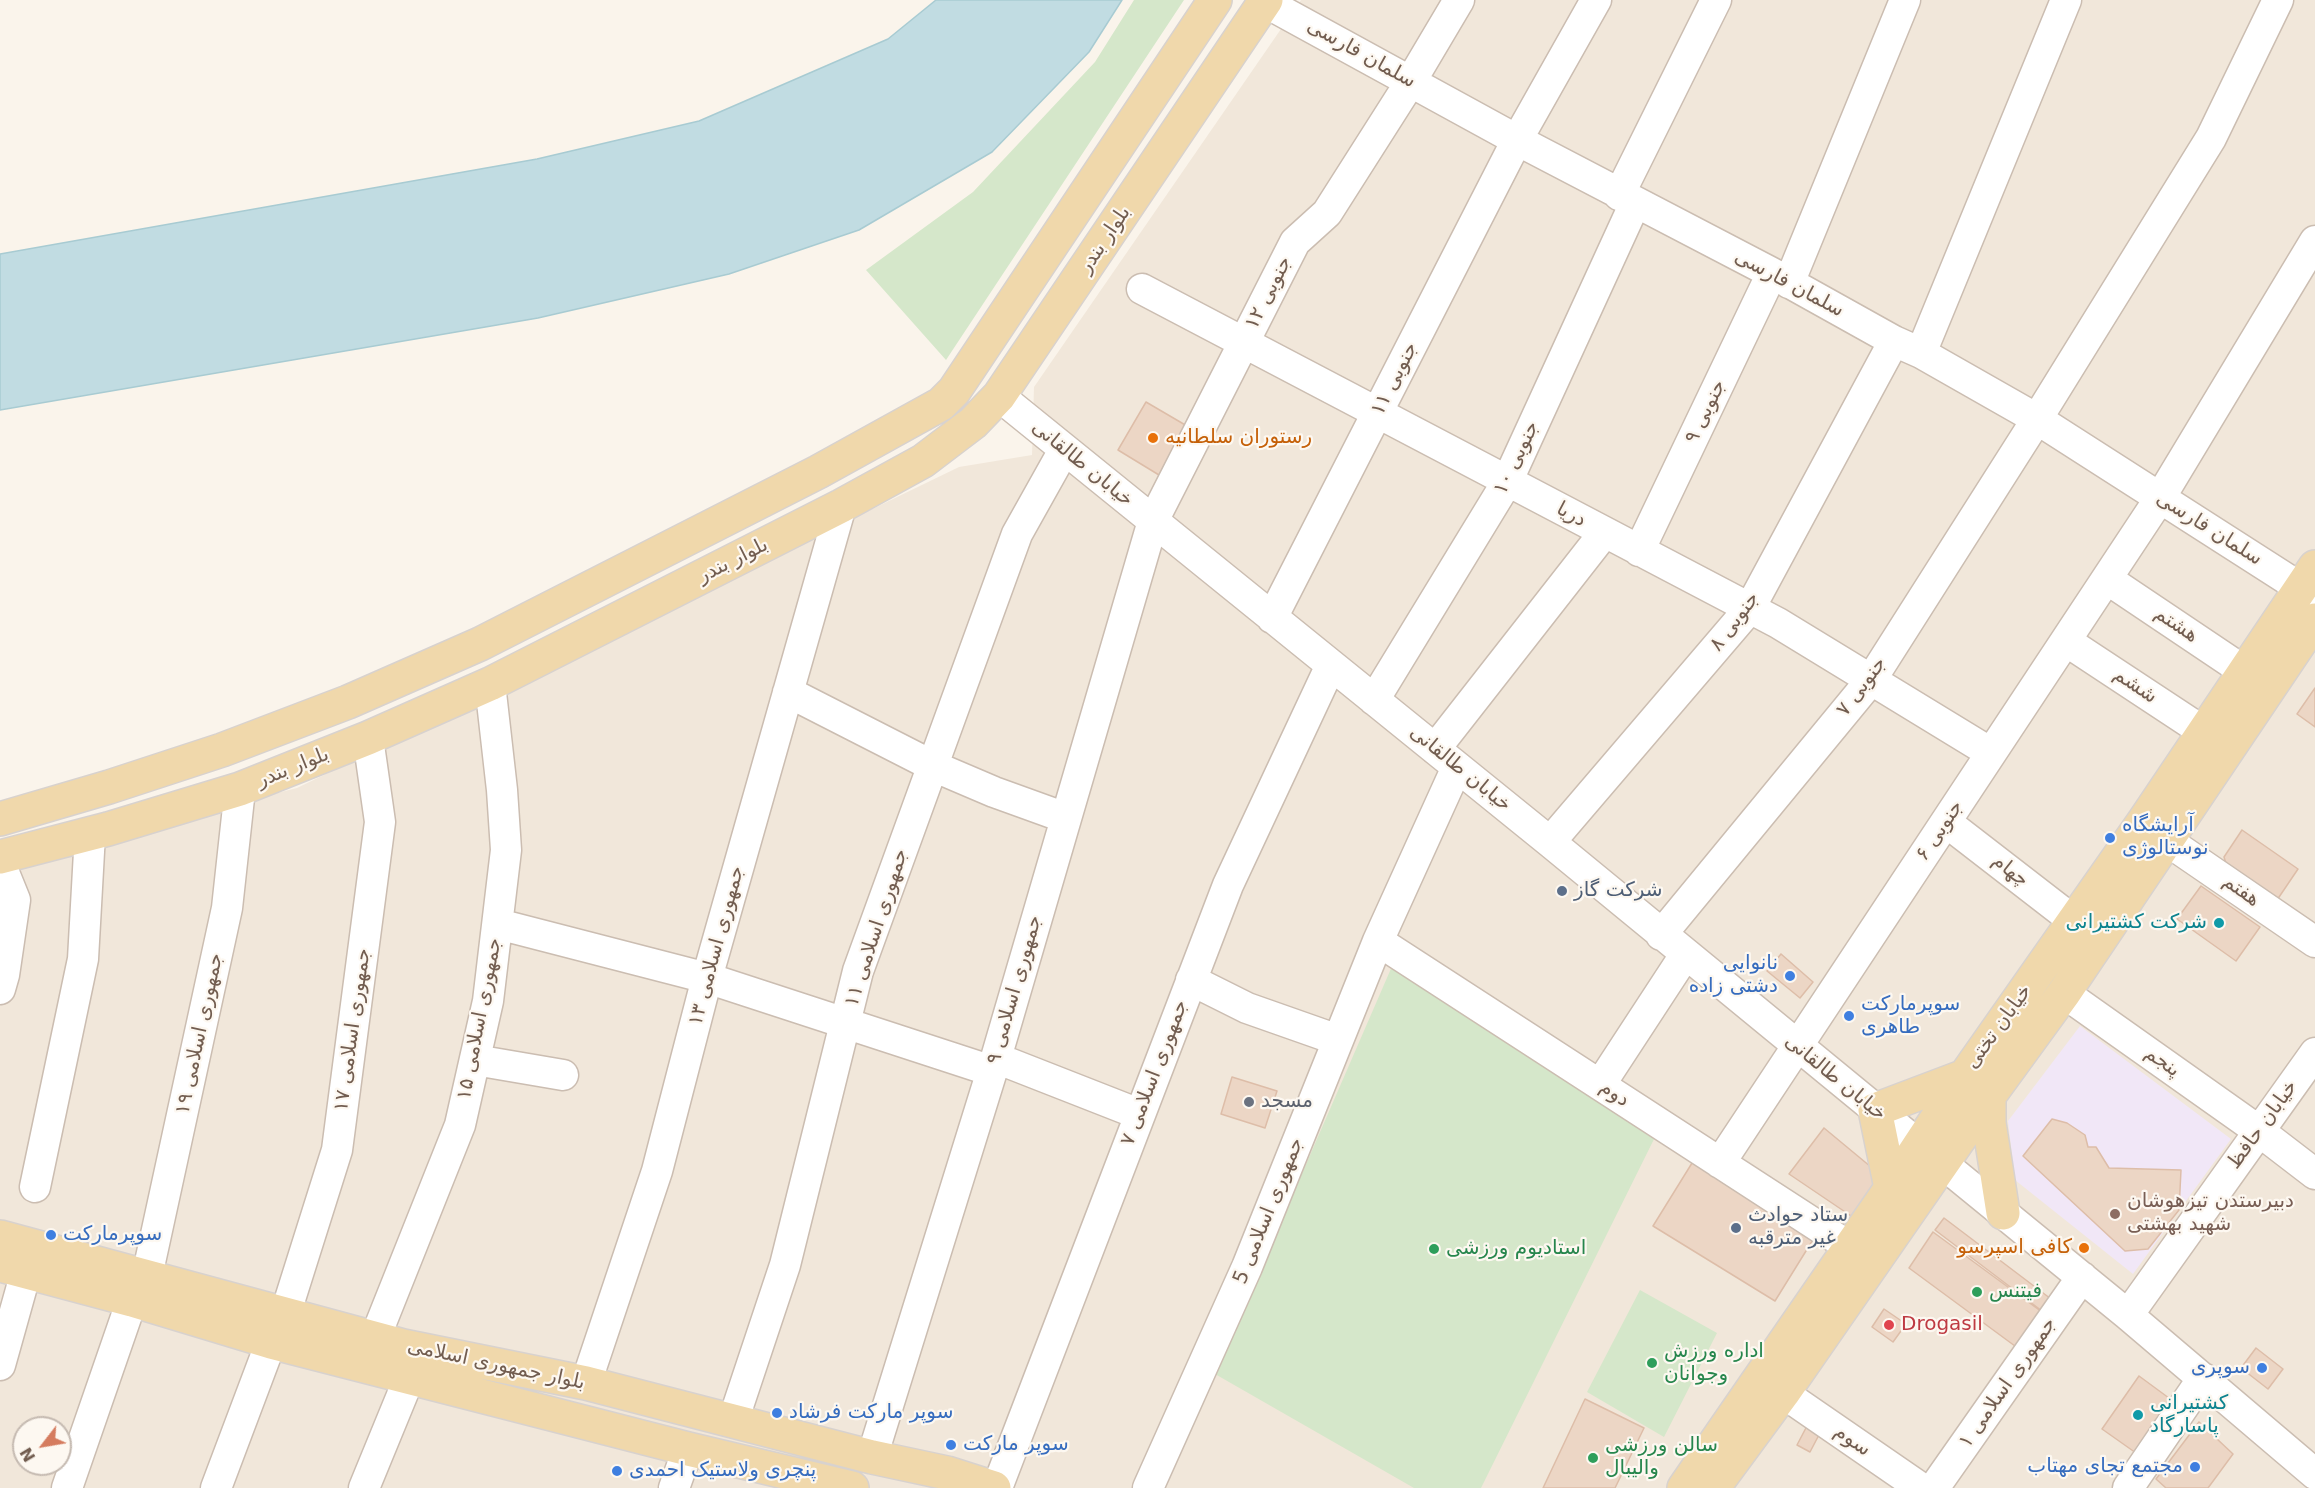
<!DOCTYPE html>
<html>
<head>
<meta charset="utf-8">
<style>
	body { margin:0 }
	#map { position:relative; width:2315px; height:1488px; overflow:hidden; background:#faf4eb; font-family:"DejaVu Sans",sans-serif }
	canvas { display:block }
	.north { position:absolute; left:12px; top:1416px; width:60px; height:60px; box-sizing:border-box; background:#fdf8f1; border:2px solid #c5bab1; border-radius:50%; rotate:239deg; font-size:16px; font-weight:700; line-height:24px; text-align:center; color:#725d50 }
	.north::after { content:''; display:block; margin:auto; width:21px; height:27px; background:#d57c5f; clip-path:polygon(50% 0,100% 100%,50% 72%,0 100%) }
</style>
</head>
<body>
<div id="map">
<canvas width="2315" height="1488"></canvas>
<div class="north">N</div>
</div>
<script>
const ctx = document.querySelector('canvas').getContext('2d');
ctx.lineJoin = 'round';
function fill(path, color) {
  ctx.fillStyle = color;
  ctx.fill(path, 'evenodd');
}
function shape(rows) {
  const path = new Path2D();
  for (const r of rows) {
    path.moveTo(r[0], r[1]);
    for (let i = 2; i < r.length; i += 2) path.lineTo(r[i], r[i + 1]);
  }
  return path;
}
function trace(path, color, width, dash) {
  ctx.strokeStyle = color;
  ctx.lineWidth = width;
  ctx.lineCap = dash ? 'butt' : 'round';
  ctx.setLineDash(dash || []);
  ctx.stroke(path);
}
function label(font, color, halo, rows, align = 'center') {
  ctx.font = font + ' "DejaVu Sans","Noto Sans Arabic",sans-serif';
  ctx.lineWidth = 4.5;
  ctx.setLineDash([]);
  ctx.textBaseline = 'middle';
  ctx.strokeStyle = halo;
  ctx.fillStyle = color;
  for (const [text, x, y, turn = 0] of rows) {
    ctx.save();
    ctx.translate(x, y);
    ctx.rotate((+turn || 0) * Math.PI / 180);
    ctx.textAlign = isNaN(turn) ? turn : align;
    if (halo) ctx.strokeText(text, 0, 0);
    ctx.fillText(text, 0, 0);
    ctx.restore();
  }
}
const residential = shape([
	[1301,0,2315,0,2315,1488,0,1488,0,862,297,788,959,467,1032,455,1034,387],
	[24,1428,60,1428,60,1464,24,1464]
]);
const education = shape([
	[2080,1026,2231,1139,2133,1274,2015,1180,2008,1121]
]);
const green = shape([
	[1134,0,1184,0,946,360,866,270,973,192,1095,62],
	[1393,964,1661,1125,1481,1488,1414,1488,1215,1374],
	[1640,1290,1717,1333,1664,1437,1587,1392]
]);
const water = shape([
	[936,0,1122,0,1089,52,992,152,859,230,729,274,538,318,0,410,0,254,537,159,699,121,888,39,936,0]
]);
const building = shape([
	[1146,402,1187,426,1159,475,1118,450,1146,402],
	[2315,688,2315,727,2297,714,2315,688],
	[2242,830,2298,869,2275,903,2228,870,2224,857,2242,830],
	[2201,886,2260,927,2236,961,2177,919,2201,886],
	[1781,954,1813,982,1800,998,1767,971,1781,954],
	[1232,1077,1277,1091,1265,1128,1221,1114,1232,1077],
	[2052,1119,2067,1123,2085,1135,2088,1147,2096,1147,2109,1168,2181,1170,2179,1210,2148,1249,2125,1251,2023,1156,2052,1119],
	[1824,1128,1871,1167,1879,1187,1863,1224,1789,1174,1824,1128],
	[1697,1155,1819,1230,1775,1301,1653,1226,1697,1155],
	[1944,1218,2055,1302,2046,1314,1935,1230,1944,1218],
	[1933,1232,2046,1315,2019,1349,1909,1268,1933,1232],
	[1884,1309,1906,1324,1893,1342,1872,1327,1884,1309],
	[2256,1348,2283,1369,2268,1389,2241,1368,2256,1348],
	[2139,1376,2173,1401,2136,1453,2102,1429,2139,1376],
	[1585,1399,1644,1428,1615,1488,1543,1488,1585,1399],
	[2199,1422,2233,1454,2208,1488,2166,1488,2156,1479,2199,1422],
	[1808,1424,1821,1431,1810,1452,1797,1445,1808,1424]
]);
const minor = shape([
	[1265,2,1517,140,1772,273,1894,341,1921,353,2037,419,2315,597],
	[1619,195,1716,0],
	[1789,283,1905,0],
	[1142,289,1778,623,1991,753],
	[1921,353,2066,0],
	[999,396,1550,842,1919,1145],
	[1639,551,1772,273],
	[2107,579,2244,671],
	[1272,618,1517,140,1596,0],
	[2066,641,2204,732],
	[788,692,933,766,994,792,1066,818],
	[1374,700,1507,482,1635,203],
	[1435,749,1604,533],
	[1946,822,2074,921],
	[2166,840,2315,942],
	[1550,842,1750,608,1894,341],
	[0,863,15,900,4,975,0,989],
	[498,924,707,978,992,1071],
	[1661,935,1871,680,2037,419,2211,138,2278,0],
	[1378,941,1850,1247],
	[1191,980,1247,1008,1338,1040],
	[2064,993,2259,1131,2315,1174],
	[996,1058,1139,1114],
	[475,1060,563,1075],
	[1600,1085,1685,955],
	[1720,1163,2160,498,2315,241],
	[1943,1164,2128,1315,2315,1474],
	[35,1187,83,959,90,834],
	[147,1276,227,908,240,789],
	[285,1315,337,1150,380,822,368,738],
	[2128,1315,2315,1053],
	[375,1338,460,1125,488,1001,506,850,502,790,490,684],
	[0,1365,26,1272],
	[586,1383,657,1171,707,978,841,506],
	[1783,1393,1921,1488],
	[733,1421,785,1265,858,971,1017,534,1064,450],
	[872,1457,996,1058,1153,521,1295,242,1327,213,1411,81,1459,0],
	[67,1488,132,1300],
	[216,1488,271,1342],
	[364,1488,410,1376],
	[674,1488,688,1449],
	[997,1488,1228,885,1331,665],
	[1148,1488,1247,1267,1378,941,1457,767],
	[1934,1488,2082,1277],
	[2128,1488,2203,1378]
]);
const major = shape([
	[0,819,109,787,222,750,348,702,480,644,818,472,941,404,954,391,1215,0],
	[0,857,108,829,240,789,368,738,490,684,841,506,923,461,973,423,999,396,1266,0],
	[1989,1096,1989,1123,2003,1213],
	[1891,1188,1875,1110,1965,1076],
	[0,1237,403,1346,586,1383,872,1457,947,1473,994,1488],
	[0,1265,132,1300,271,1342,688,1449,852,1488],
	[1684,1488,1891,1188,1965,1076,2144,821,2315,567],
	[1713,1488,1783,1393,1989,1096,2064,993,2315,620]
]);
const markers = [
	[1153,438,6,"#e8710a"],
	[2110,838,6,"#3f7fe0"],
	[1562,891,6,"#5c6f8a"],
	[2219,923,6,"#0f9aa8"],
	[1790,976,6,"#3f7fe0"],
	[1849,1016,6,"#3f7fe0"],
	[1249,1102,6,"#6b7280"],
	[2115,1214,6,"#8d6e63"],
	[1736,1228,6,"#5c6f8a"],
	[51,1235,6,"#3f7fe0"],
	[2084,1248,6,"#e8710a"],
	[1434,1249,6,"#2e9e5b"],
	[1977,1292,6,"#2e9e5b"],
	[1889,1325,6,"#e0444e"],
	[1652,1363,6,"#2e9e5b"],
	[2262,1368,6,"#3f7fe0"],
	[777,1413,6,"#3f7fe0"],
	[2138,1415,6,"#0f9aa8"],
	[951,1445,6,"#3f7fe0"],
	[1593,1458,6,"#2e9e5b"],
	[2195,1467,6,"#3f7fe0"],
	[617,1471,6,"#3f7fe0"]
];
const streetNames = [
	["سلمان فارسی",1361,54,29],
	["بلوار بندر",1105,240,-56],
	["سلمان فارسی",1789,284,28],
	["۱۲ جنوبی",1269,293,-63],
	["۱۱ جنوبی",1395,379,-63],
	["۹ جنوبی",1706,412,-64],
	["۱۰ جنوبی",1517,458,-64],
	["خیابان طالقانی",1082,464,39],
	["دریا",1571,515,28],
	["سلمان فارسی",2209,529,32],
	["بلوار بندر",733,561,-27],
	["۸ جنوبی",1735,622,-53],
	["هشتم",2176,625,34],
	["ششم",2135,686,34],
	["۷ جنوبی",1862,687,-53],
	["بلوار بندر",293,768,-22],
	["خیابان طالقانی",1460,769,39],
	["۶ جنوبی",1940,831,-56],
	["چهام",2010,871,38],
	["هفتم",2241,891,35],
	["جمهوری اسلامی ۱۱",877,928,-72],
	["جمهوری اسلامی ۱۳",717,946,-75],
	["جمهوری اسلامی ۹",1015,990,-74],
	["جمهوری اسلامی ۱۵",480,1019,-79],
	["خیابان تختی",1999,1027,-54],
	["جمهوری اسلامی ۱۷",353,1030,-82],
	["جمهوری اسلامی ۱۹",200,1034,-78],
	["پنجم",2162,1062,35],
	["جمهوری اسلامی ۷",1155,1073,-69],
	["خیابان طالقانی",1835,1078,39],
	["دوم",1614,1094,33],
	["خیابان حافظ",2263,1125,-54],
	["جمهوری اسلامی 5",1269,1211,-68],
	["بلوار جمهوری اسلامی",496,1365,12],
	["جمهوری اسلامی ۱",2008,1383,-55],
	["سوم",1852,1441,34]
];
const foodNames = [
	["رستوران سلطانیه",1165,438],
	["کافی اسپرسو",2072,1248,"right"]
];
const shopNames = [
	["آرایشگاه",2122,826],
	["نوستالوژی",2122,849],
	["نانوایی",1778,964,"right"],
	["دشتی زاده",1778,987,"right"],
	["سوپرمارکت",1861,1005],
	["طاهری",1861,1028],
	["سوپرمارکت",63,1235],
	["سوپری",2250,1368,"right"],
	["سوپر مارکت فرشاد",789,1413],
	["سوپر مارکت",963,1445],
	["مجتمع تجای مهتاب",2183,1467,"right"],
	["پنچری ولاستیک احمدی",629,1471]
];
const serviceNames = [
	["شرکت گاز",1574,891],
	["ستاد حوادث",1748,1216],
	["غیر مترقبه",1748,1239]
];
const cultureNames = [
	["شرکت کشتیرانی",2207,923],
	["کشتیرانی",2150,1404,"left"],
	["پاسارگاد",2150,1427,"left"]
];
const worshipNames = [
	["مسجد",1261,1102]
];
const educationNames = [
	["دبیرستدن تیزهوشان",2127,1202],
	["شهید بهشتی",2127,1225]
];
const leisureNames = [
	["استادیوم ورزشی",1446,1249],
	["فیتنس",1989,1292],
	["اداره ورزش",1664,1352],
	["وجوانان",1664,1375],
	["سالن ورزشی",1605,1446],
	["والیبال",1605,1469]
];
const healthNames = [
	["Drogasil",1901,1325]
];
fill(residential, '#f1e7da');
fill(education, '#f1e7f7');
fill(green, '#d5e7ca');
fill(water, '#c1dce2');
trace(water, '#a8cbd2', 1.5);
fill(building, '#ecd6c5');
trace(building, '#ddbda8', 1.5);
trace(minor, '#cbbdb1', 33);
trace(major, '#d8d2ce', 36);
trace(minor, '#fff', 30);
trace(major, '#f0d8ab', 33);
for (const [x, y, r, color] of markers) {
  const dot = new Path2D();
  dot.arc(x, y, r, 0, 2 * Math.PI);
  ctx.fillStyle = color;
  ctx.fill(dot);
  trace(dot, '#fdf8f1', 2);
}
label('20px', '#725d50', '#fdf8f1', streetNames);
label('20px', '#c56008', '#fdf8f1', foodNames, 'left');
label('20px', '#366cbe', '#fdf8f1', shopNames, 'left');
label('20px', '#4e5e75', '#fdf8f1', serviceNames, 'left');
label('20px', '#0d838f', '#fdf8f1', cultureNames, 'right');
label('20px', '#5b616d', '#fdf8f1', worshipNames, 'left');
label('20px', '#785e54', '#fdf8f1', educationNames, 'left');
label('20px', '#27864d', '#fdf8f1', leisureNames, 'left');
label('20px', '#be3a42', '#fdf8f1', healthNames, 'left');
</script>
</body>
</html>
